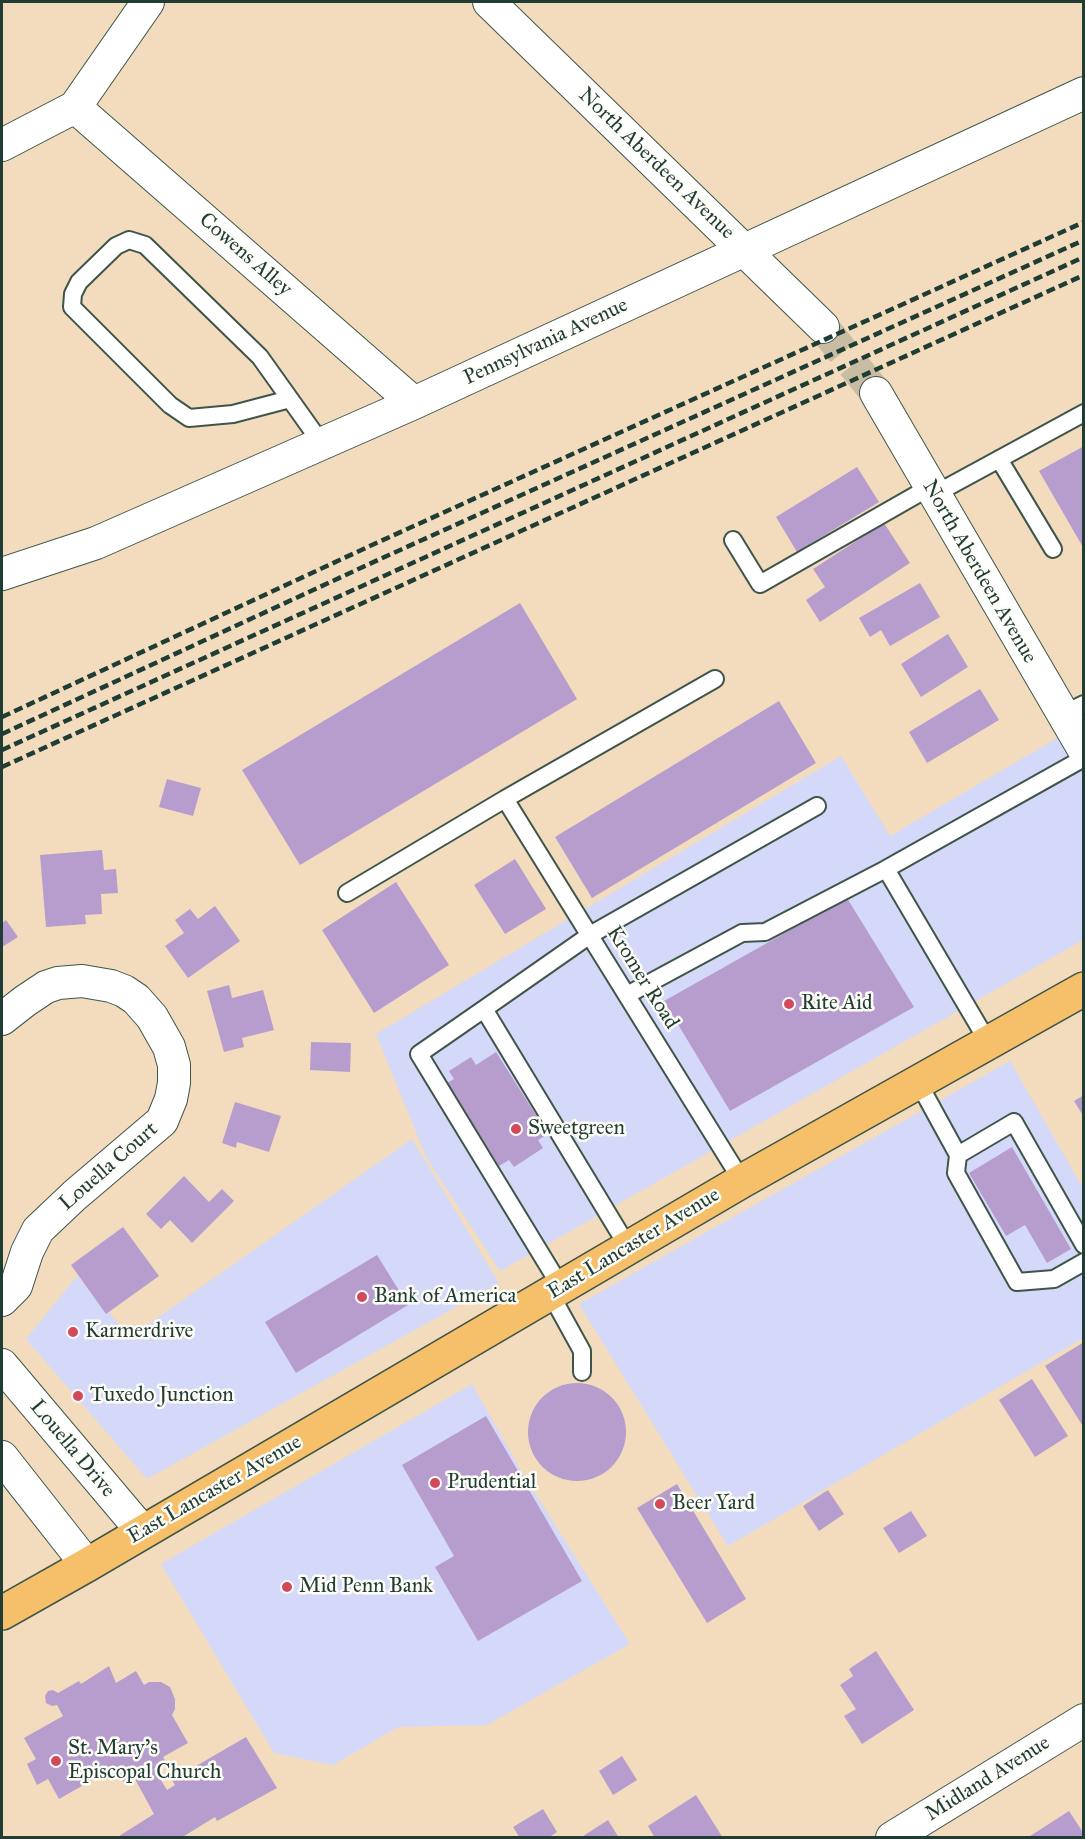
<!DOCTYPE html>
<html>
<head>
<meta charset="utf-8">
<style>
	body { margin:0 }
	#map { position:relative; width:1085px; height:1839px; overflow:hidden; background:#f2dcbd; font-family:"IM FELL Great Primer",serif }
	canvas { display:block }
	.frame { position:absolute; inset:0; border:3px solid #1f3d34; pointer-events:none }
</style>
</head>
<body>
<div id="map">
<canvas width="1085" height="1839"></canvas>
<div class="frame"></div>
</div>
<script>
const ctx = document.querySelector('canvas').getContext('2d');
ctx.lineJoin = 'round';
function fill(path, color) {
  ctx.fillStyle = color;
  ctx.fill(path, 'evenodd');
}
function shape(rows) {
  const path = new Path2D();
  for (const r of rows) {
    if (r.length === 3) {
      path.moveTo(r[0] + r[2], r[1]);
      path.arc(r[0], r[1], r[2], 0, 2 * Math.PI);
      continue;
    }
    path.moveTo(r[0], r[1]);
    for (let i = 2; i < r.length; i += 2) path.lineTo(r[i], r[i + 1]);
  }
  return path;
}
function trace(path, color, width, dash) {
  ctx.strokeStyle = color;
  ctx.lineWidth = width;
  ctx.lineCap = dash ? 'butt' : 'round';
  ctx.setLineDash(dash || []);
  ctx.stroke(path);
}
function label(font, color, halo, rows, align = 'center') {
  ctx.font = font + ' "IM FELL Great Primer",serif';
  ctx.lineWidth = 5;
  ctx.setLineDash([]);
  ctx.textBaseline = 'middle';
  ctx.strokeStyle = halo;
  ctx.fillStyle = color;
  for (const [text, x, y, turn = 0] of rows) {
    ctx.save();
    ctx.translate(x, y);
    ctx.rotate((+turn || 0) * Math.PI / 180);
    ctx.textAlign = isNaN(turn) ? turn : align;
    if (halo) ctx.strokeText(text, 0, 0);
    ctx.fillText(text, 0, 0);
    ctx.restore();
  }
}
const built = shape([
	[1083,723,1083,940,500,1271,427,1159,376,1034,841,756,890,836],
	[1010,1061,1083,1188,1083,1338,728,1546,579,1304],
	[412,1139,499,1283,147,1479,26,1339,77,1276,130,1337],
	[472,1384,521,1471,630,1644,487,1725,398,1727,333,1765,274,1753,161,1564]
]);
const building = shape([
	[1084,446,1084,549,1039,471],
	[857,467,879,502,797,552,776,517],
	[884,523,910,563,820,622,806,600,825,587,813,569],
	[920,583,940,617,890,646,881,630,870,637,859,618],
	[520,603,577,699,300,865,242,770],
	[948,634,968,667,921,697,901,664],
	[980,689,999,720,927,763,909,732],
	[779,701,816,763,592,898,555,837],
	[167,779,201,788,193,816,159,807],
	[102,850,104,870,116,869,118,893,101,894,102,914,85,915,86,924,46,927,40,855],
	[515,859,546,909,505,934,474,885],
	[396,882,449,965,374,1013,322,930],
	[847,898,914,1007,730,1111,664,1001],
	[215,906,240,941,188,978,165,946,184,933,175,920,190,909,198,919],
	[6,920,18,937,2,947,2,923],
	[229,985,232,998,263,990,274,1030,242,1038,244,1047,224,1052,207,991],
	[311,1042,351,1043,350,1072,310,1070],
	[496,1052,548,1134,538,1140,543,1148,514,1167,509,1160,499,1166,447,1083,454,1079,449,1071,471,1057,476,1065],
	[1084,1095,1084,1117,1074,1101],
	[235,1102,281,1116,269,1152,237,1142,236,1148,222,1143],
	[1012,1147,1071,1249,1047,1263,1025,1225,1006,1236,969,1173],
	[184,1176,209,1202,222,1189,234,1201,192,1243,170,1220,161,1229,146,1214],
	[123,1227,159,1276,106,1314,71,1265],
	[377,1255,408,1305,296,1373,265,1322],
	[1084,1342,1084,1428,1045,1366],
	[1032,1379,1068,1436,1035,1457,999,1400],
	[577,1432,49],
	[486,1416,582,1581,478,1641,435,1567,454,1556,402,1465],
	[677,1484,746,1599,707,1623,637,1508],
	[828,1490,844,1514,819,1531,803,1506],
	[911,1511,927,1536,899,1553,883,1528],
	[876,1651,914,1710,862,1744,844,1716,856,1709,840,1685,853,1676,849,1669],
	[109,1666,116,1683,136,1671,144,1685,149,1682,161,1682,170,1687,175,1699,175,1709,172,1715,188,1743,163,1757,166,1762,154,1769,167,1790,175,1785,172,1780,246,1737,277,1788,217,1821,215,1817,181,1838,116,1838,154,1814,135,1779,125,1785,115,1767,59,1799,48,1779,37,1785,27,1764,36,1759,24,1738,63,1716,57,1705,52,1706,46,1703,45,1696,48,1691,53,1690,58,1693,79,1681,81,1684],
	[622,1756,637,1780,613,1795,599,1771],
	[696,1795,723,1838,655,1838,648,1826],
	[543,1809,557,1832,548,1838,520,1838,513,1827],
	[1069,1811,1084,1834,1084,1838,1027,1838],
	[608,1820,619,1838,580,1838]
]);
const streetTunnel = shape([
	[823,327,876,393]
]);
const lane = shape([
	[290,399,233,414,189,418,170,405,72,307,73,294,79,282,116,246,129,240,145,245,260,357,322,444],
	[999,459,1053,549],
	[935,494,1084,413],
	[733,540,760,584,930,487],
	[1062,715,1084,704],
	[505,799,715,679],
	[886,869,988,1042],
	[347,893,505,799,742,1181],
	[627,995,742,933,765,932,886,869,1084,758],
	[484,1009,419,1054,561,1287],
	[918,1082,958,1155,956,1173,1017,1282,1054,1279,1084,1262],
	[958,1155,1014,1122,1084,1245],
	[628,1247,484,1009,590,935,817,806],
	[550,1293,582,1351,582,1372]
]);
const street = shape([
	[489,2,823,327],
	[75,107,414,403],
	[2,145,75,107,148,2],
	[876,393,1084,750],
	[2,574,96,543,414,403,1084,93],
	[2,1019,25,1001,46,987,58,983,82,981,111,986,124,991,136,999,152,1017,169,1047,174,1065,174,1083,171,1099,162,1121,75,1195,38,1230,27,1252,16,1286,2,1300],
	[2,1365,143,1532],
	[2,1457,87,1565],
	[892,1838,1084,1720]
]);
const highway = shape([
	[2,1613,87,1565,742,1181,1084,989]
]);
const rail = shape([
	[2,717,372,545,1084,222],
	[2,734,378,560,1084,240],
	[2,750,1084,257],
	[2,767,1084,275]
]);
const markers = [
	[789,1004,6,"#d1495b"],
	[516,1129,6,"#d1495b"],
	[362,1297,6,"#d1495b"],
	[73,1332,6,"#d1495b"],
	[78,1396,6,"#d1495b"],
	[435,1483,6,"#d1495b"],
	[660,1504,6,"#d1495b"],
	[287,1587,6,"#d1495b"],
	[56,1761,6,"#d1495b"]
];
const streetNames = [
	["North Aberdeen Avenue",656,164,44],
	["Cowens Alley",245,255,41],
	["Pennsylvania Avenue",546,342,-25],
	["North Aberdeen Avenue",979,572,60],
	["Kromer Road",642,978,58],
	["Louella Court",109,1167,-41],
	["East Lancaster Avenue",634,1244,-31],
	["Louella Drive",72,1449,50],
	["East Lancaster Avenue",215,1490,-30],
	["Midland Avenue",988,1779,-32]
];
const poiNames = [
	["Rite Aid",801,1004],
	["Sweetgreen",528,1129],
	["Bank of America",374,1297],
	["Karmerdrive",85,1332],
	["Tuxedo Junction",90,1396],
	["Prudential",447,1483],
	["Beer Yard",672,1504],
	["Mid Penn Bank",299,1587],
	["St. Mary's",68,1749],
	["Episcopal Church",68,1773]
];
fill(built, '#d4d8f9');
fill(building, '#b79dce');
trace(streetTunnel, '#c8bca2', 32, [32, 16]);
trace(lane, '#3f5549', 20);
trace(street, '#3f5549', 34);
trace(highway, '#3f5549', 36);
trace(lane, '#fff', 16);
trace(street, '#fff', 32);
trace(highway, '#f6c06b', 33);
trace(rail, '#1f3d34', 4.5, [9, 4.5]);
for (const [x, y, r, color] of markers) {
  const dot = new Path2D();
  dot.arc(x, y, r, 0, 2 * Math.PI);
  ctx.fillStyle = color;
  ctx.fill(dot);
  trace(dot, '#fdfcf7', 2);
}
label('21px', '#1f3d34', '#fdfcf7', streetNames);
label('21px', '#1f3d34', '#fdfcf7', poiNames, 'left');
</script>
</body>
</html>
